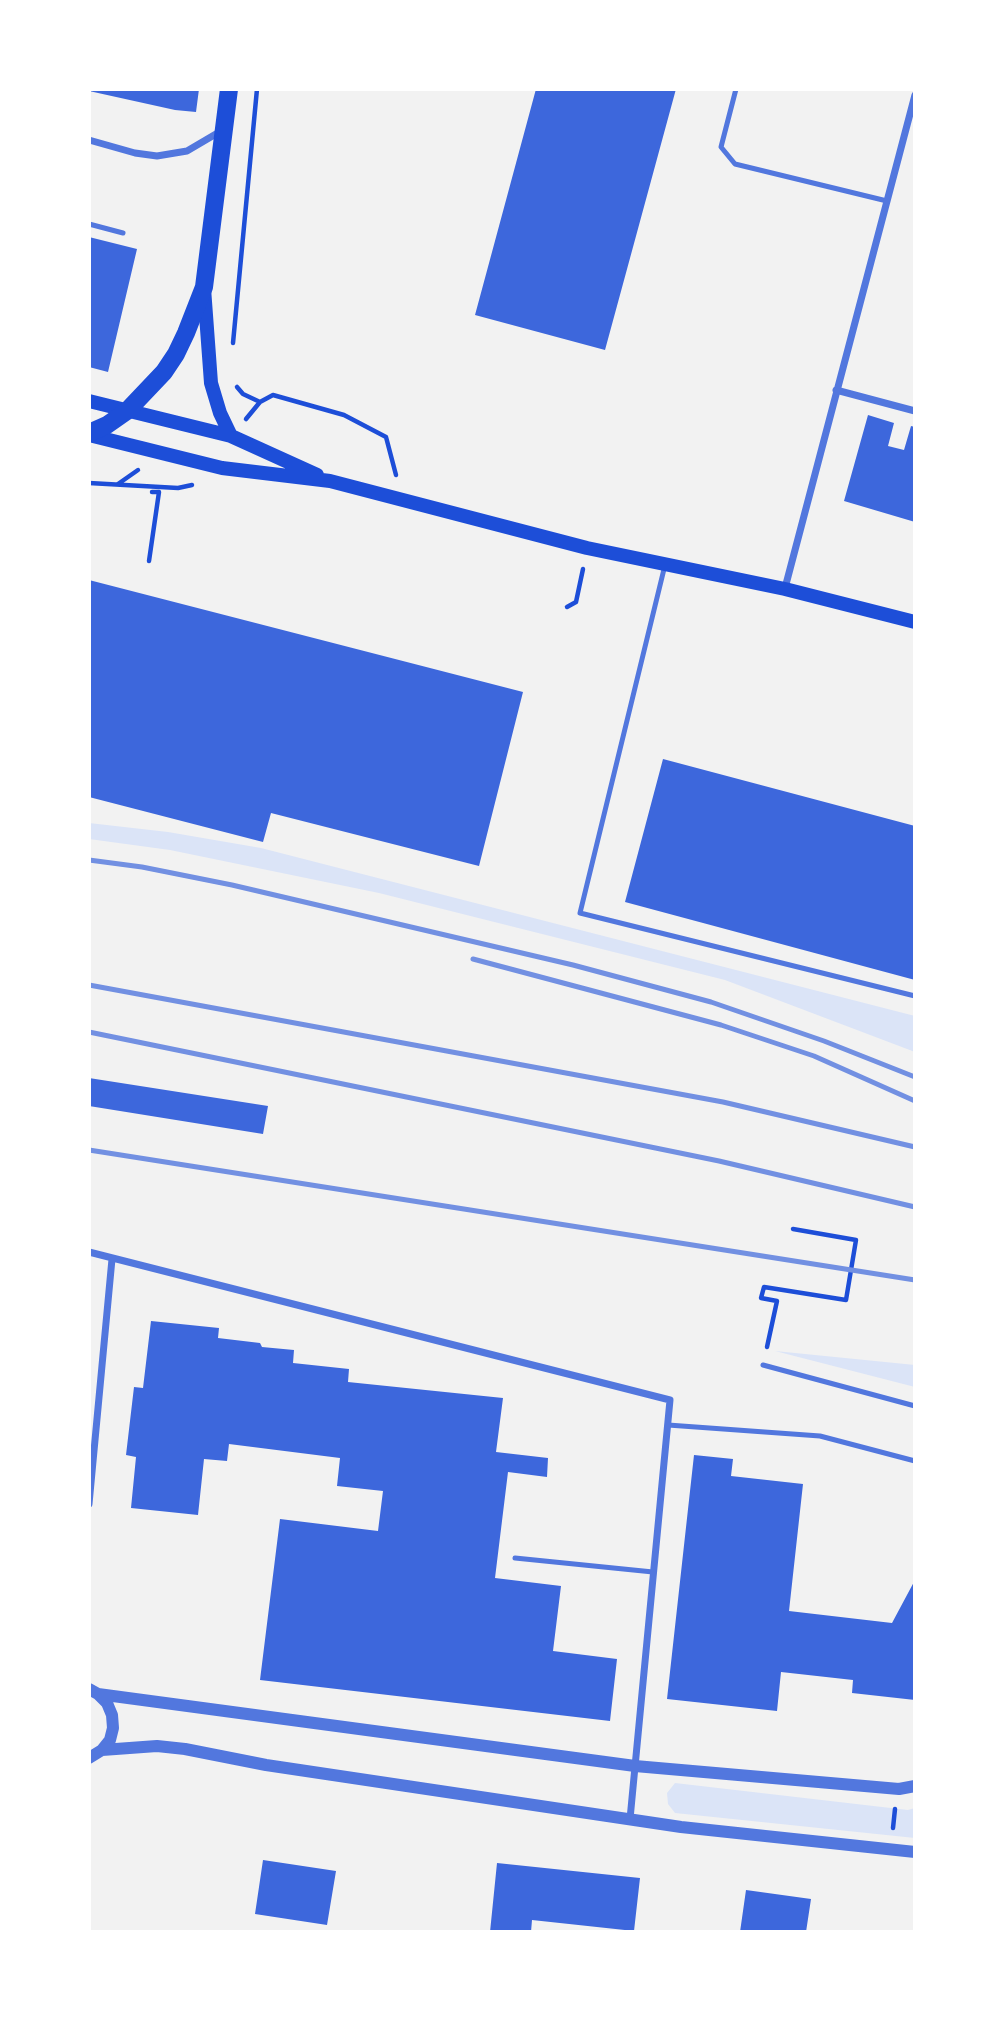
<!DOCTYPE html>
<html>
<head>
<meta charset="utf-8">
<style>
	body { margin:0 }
	#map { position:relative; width:1004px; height:2021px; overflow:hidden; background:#f2f2f2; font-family:"IBM Plex Sans",sans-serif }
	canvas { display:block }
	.frame { position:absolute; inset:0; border:91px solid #fff; pointer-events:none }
</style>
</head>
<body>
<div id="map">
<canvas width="1004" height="2021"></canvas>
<div class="frame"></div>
</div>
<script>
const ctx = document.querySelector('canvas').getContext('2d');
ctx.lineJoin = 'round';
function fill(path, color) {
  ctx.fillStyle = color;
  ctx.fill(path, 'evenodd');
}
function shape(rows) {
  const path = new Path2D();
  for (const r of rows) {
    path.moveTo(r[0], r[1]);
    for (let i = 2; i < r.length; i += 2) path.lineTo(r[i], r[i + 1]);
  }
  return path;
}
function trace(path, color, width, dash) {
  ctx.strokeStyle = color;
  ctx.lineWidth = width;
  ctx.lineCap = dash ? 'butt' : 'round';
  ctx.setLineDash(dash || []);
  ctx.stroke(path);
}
const green = shape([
	[89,823,168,832,261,848,915,1016,915,1052,725,980,379,893,170,850,89,839],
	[775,1351,915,1365,915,1387],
	[675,1783,908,1810,915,1808,915,1838,675,1813,668,1804,667,1793]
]);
const building = shape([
	[89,89,199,89,196,112,175,110,89,91],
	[536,89,676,89,605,350,475,315],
	[89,237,137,249,108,372,89,367],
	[868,415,894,423,888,446,904,450,911,426,915,427,915,522,844,501],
	[89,580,523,692,479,866,271,813,263,842,89,797],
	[663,759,915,826,915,980,625,902],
	[89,1078,268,1106,263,1134,89,1106],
	[151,1321,219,1328,218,1338,260,1343,262,1347,294,1350,293,1363,349,1369,348,1382,503,1398,496,1452,548,1458,547,1477,508,1472,495,1578,561,1586,553,1651,617,1659,610,1721,260,1680,280,1519,378,1531,383,1491,337,1486,340,1458,229,1444,227,1461,204,1459,198,1515,131,1508,136,1457,126,1455,134,1387,143,1388],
	[694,1455,733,1459,731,1476,803,1484,789,1611,892,1623,915,1580,915,1700,852,1693,853,1680,781,1672,777,1711,667,1699],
	[263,1860,336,1871,327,1925,255,1914],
	[497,1863,640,1878,634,1931,532,1920,531,1932,490,1932],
	[746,1890,811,1899,806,1932,740,1932]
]);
const path = shape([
	[233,343,257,89],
	[237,387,243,394,260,402],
	[246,419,260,402,273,395,344,415,386,437,396,475],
	[89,483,178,488,192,485],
	[118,484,138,470],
	[149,561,159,492,152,492],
	[567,607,576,602,583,569],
	[767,1347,777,1301,761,1298,764,1287,846,1300,856,1240,793,1229],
	[893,1828,895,1809]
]);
const service = shape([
	[736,89,721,147,735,164,887,201],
	[89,224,123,233],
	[665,565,580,913,915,996],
	[763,1365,915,1406],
	[668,1425,820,1436,915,1461],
	[515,1558,653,1572]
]);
const minor = shape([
	[89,140,135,153,157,156,187,151,221,131],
	[836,390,915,411],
	[785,588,915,95],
	[89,1252,670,1400,630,1819],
	[89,1504,112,1259]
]);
const tertiary = shape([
	[89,1689,98,1694,107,1703,112,1715,113,1728,110,1740,102,1750,89,1758],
	[98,1694,635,1766,899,1789,915,1786],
	[102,1750,157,1746,185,1749,266,1765,681,1827,915,1852]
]);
const secondary = shape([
	[204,288,211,383,220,413,231,436],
	[89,401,231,436,317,475],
	[89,435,222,468,330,481,587,548,785,589,915,622]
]);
const primary = shape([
	[89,433,107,425,127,411,164,372,176,354,186,333,204,287,229,89]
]);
const rail = shape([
	[89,860,142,867,232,885,573,965,711,1002,824,1041,915,1077],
	[473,959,721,1025,814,1056,915,1101],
	[89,985,723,1102,915,1147],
	[89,1032,719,1161,915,1207],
	[89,1150,915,1280]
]);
fill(green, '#dbe4f7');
fill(building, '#3d67dc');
trace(path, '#1d4ed8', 4.5);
trace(service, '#5277de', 5);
trace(minor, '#5277de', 7);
trace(tertiary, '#5277de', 12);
trace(secondary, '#1d4ed8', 14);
trace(primary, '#1d4ed8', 18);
trace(rail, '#7290e2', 5);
</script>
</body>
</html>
